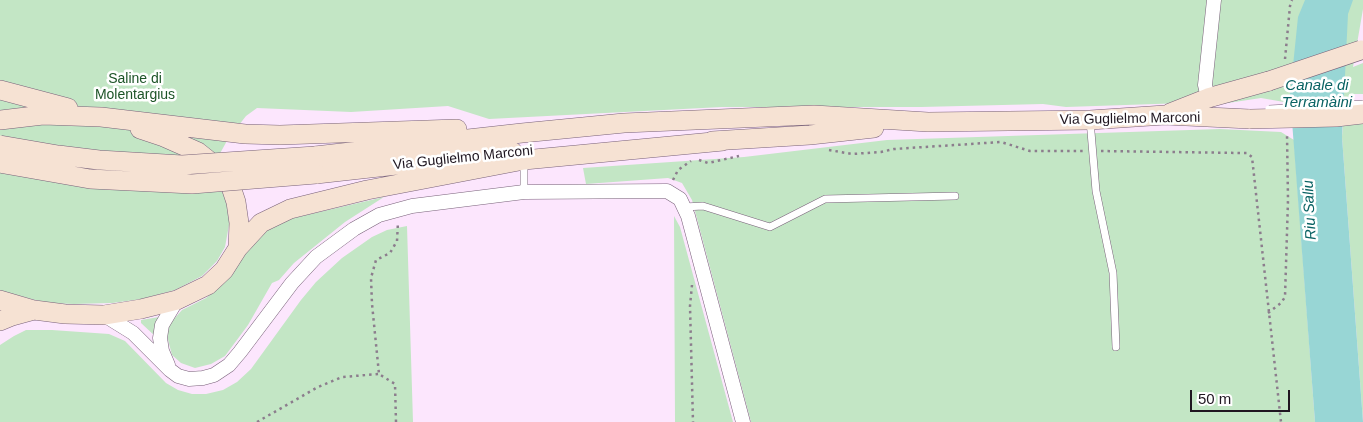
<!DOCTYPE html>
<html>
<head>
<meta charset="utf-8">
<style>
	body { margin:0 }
	#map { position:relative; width:1363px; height:422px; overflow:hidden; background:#fce6fd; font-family:Arial,sans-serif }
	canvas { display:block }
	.scale { position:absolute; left:1190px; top:390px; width:100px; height:22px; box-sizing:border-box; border:2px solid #1f1620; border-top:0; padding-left:6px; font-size:15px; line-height:18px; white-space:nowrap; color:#1f1620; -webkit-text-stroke:4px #fff; paint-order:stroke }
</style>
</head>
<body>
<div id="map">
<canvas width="1363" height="422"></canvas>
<div class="scale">50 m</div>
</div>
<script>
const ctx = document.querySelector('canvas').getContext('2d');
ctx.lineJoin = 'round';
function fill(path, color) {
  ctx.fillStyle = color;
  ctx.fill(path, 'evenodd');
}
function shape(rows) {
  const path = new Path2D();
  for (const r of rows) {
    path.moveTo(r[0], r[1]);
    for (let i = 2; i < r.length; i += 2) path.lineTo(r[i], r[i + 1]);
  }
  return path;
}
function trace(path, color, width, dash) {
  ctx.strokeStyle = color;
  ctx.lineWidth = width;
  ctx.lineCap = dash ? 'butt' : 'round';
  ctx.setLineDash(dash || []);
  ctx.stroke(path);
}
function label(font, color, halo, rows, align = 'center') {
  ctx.font = font + ' Arial,sans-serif';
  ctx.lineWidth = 5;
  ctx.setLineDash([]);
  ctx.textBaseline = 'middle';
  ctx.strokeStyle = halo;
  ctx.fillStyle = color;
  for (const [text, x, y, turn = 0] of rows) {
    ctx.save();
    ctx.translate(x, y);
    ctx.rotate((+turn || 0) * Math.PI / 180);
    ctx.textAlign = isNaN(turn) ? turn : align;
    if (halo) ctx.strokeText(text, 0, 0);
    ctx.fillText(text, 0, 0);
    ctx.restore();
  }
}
const green = shape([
	[0,0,1363,0,1363,9,1353,67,1363,63,1363,94,1350,94,1350,99,1348,99,1349,103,1307,106,1261,98,1208,106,1185,103,1066,107,1043,104,921,107,722,107,489,119,448,106,351,112,257,108,246,116,228,139,208,175,205,175,224,194,229,210,229,225,225,247,217,261,202,276,175,290,142,299,112,303,74,304,47,303,0,291],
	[1343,124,1363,124,1363,422,1342,137],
	[1220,129,1281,132,1294,140,1315,422,751,422,692,200,682,183,668,178,586,184,583,168,744,157,887,140],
	[384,197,345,222,294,263,279,280,272,283,248,325,225,356,211,364,195,368,181,363,172,355,167,336,169,326,173,320,182,310,206,298,217,289,262,232,285,220],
	[674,216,680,227,733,422,675,422],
	[407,226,413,422,0,422,0,345,14,336,26,330,52,330,109,334,125,341,166,383,178,390,192,394,206,394,223,390,237,382,251,369,301,300,316,282,342,258,372,237,387,230],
	[159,317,156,337,141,323,141,320]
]);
const water = shape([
	[1305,0,1353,0,1348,14,1342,137,1363,422,1315,422,1290,95,1298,17]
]);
const path = shape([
	[1285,59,1290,6,1292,0],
	[829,150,852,154,881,152,894,149,1001,142,1030,151,1083,151],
	[1101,151,1242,153,1247,153,1252,157,1281,422],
	[699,160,708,163,739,156],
	[673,180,678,170,691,161],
	[692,285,690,306,693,422],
	[1268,313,1281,303,1285,297,1288,200,1287,134],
	[257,422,318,387,342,377,379,374],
	[396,422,395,384,379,374,372,304,371,278,376,260,390,253,397,241,398,222]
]);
const lane = shape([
	[1090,120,1096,191,1113,273,1116,347],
	[524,192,524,162],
	[684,207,703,206,770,227,825,199,955,196]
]);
const street = shape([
	[1208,98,1205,85,1214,0],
	[104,315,133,333,170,370,178,376,189,379,203,378,214,375,229,365,240,352,292,283,316,257,354,229,379,215,412,206,524,192,667,191,680,199,688,216,743,422],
	[168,365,162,351,160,338,162,325,177,300]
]);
const secondary = shape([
	[0,90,68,108],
	[1170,113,1208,98,1269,81],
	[0,120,43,115,101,117,245,134,280,135,457,129],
	[140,129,164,137,198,152,227,175,236,202,239,223,238,248],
	[712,141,810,135,874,128],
	[315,156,522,133,624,123,814,115,928,122,1090,120,1165,115,1250,119],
	[316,174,513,152],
	[0,300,34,310,65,314,104,315,141,309,177,300,208,285,224,270,238,248,261,223,290,209,367,190,524,160,723,141],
	[0,321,12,316,34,310]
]);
const laneBridge = shape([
	[1269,109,1363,104]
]);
const secondaryBridge = shape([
	[1269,81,1361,50],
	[1250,119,1336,117,1363,114],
	[0,145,58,155,99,160,182,165,315,156],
	[0,163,90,179,192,184,316,174]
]);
const parkNames = [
	["Saline di",135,79],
	["Molentargius",135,95]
];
const streetNames = [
	["Via Guglielmo Marconi",1130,119,-1],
	["Via Guglielmo Marconi",463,158,-6]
];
const waterNames = [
	["Canale di",1317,86],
	["Terramàini",1317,103],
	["Riu Saliu",1310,210,-93]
];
fill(green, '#c3e6c5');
fill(water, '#98d6d5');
trace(lane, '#786179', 8);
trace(street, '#786179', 15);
trace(secondary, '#786179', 20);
trace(path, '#8c7d8d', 2.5, [2.5, 4]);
trace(lane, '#fff', 7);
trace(street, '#fff', 14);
trace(secondary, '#f6e2d3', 19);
trace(laneBridge, '#786179', 8, []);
trace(secondaryBridge, '#786179', 20, []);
trace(laneBridge, '#fff', 7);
trace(secondaryBridge, '#f6e2d3', 19);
label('14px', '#1d5427', '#fff', parkNames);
label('14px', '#1f1620', '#fff', streetNames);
label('italic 15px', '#096263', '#fff', waterNames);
</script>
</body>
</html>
